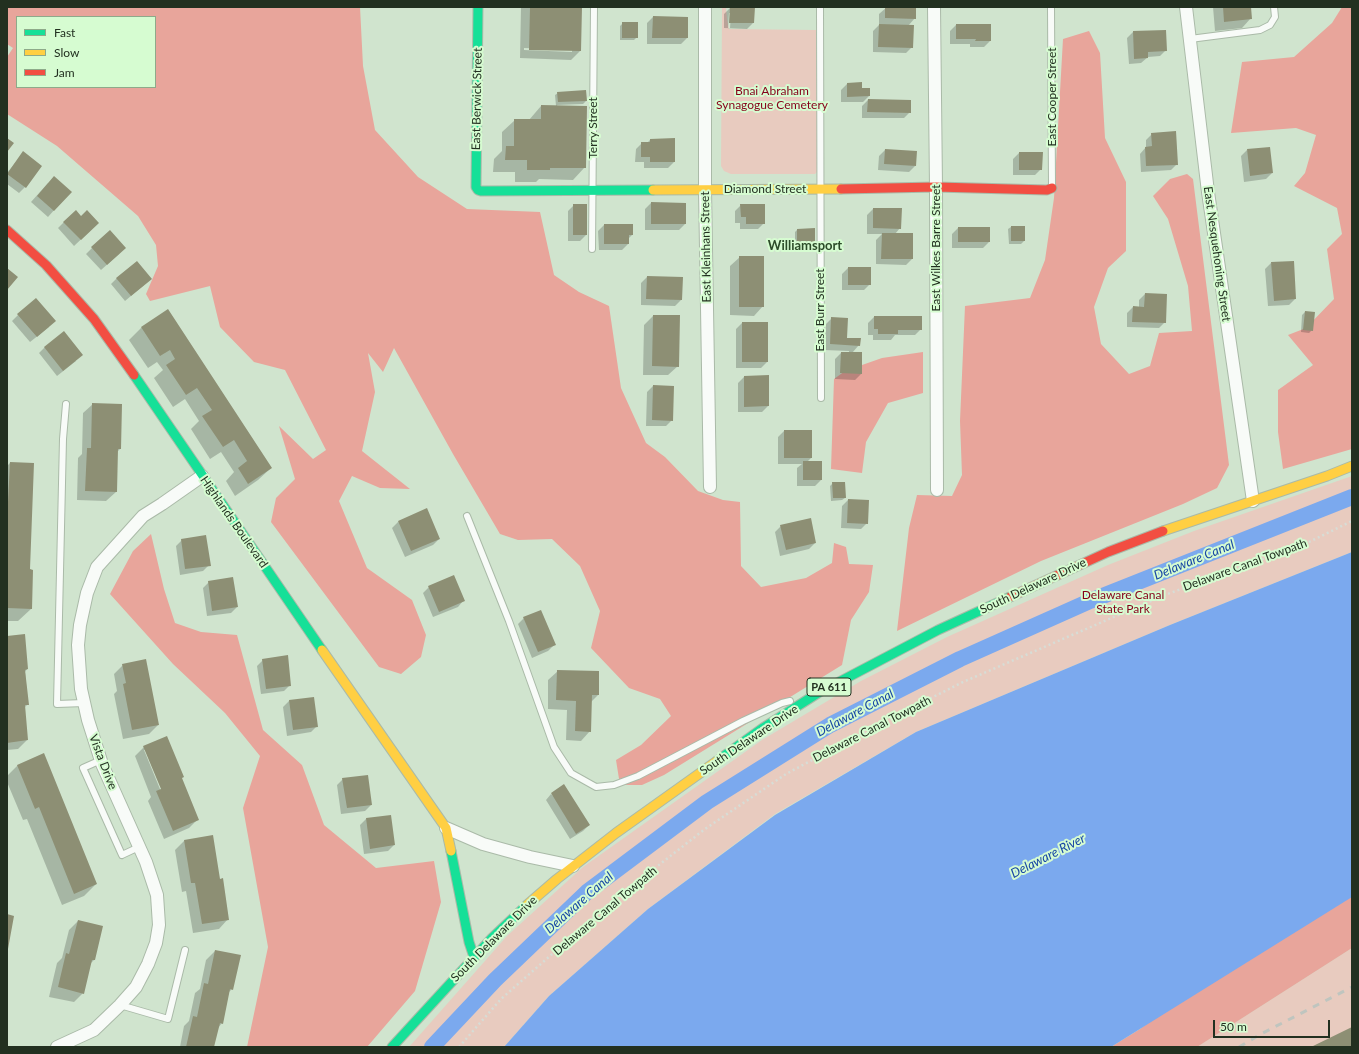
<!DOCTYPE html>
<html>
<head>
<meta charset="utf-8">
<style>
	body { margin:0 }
	#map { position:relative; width:1359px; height:1054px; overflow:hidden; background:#d0e4ce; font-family:Lato,sans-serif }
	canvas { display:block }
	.frame { position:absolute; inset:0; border:8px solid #223020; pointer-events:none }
	.legend { position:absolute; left:16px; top:16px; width:140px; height:72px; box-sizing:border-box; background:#d6fcd1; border:1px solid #8eaa8a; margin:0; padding:5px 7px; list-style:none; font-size:12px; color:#223020 }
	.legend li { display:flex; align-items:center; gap:8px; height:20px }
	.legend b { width:20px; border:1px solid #8eaa8a }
	.scale { position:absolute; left:1213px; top:1020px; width:117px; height:18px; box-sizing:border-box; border:2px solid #223020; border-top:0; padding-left:5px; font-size:12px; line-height:14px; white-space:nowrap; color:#223020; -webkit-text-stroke:3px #d6fcd1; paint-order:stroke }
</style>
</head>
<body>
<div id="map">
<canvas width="1359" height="1054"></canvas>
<div class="frame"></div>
<ul class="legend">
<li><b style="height:5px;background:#16e098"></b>Fast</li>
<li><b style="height:5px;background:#ffcf43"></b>Slow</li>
<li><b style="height:5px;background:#f24e42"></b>Jam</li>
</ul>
<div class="scale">50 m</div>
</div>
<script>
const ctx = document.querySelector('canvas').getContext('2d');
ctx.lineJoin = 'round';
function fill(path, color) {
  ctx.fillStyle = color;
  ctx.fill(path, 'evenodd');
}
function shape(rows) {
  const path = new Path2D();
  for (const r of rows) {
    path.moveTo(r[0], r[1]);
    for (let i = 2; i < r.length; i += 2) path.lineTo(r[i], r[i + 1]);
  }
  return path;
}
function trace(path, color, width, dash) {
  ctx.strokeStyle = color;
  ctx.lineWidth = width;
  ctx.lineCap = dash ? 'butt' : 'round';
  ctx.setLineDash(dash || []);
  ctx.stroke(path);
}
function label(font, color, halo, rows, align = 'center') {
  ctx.font = font + ' Lato,sans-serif';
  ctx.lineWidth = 4;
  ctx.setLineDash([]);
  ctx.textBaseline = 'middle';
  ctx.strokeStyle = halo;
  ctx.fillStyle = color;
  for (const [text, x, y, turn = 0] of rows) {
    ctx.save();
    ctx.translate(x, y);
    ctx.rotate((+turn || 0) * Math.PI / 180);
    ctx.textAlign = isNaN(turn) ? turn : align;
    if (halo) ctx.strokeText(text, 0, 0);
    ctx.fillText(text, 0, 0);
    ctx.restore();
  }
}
const green = shape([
	[722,8,726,8,727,19,729,29,816,30,818,171,815,174,731,174,724,171,721,166],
	[1352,476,1352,552,1170,625,916,732,775,814,648,909,549,996,504,1047,409,1047,507,936,583,867,762,740,861,681,947,637,1108,565,1194,531],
	[1352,948,1352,1047,1197,1047]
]);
const forest = shape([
	[7,7,360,7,363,66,375,130,418,177,467,209,540,212,554,275,579,292,609,306,621,388,646,443,665,457,698,491,723,500,740,502,741,566,761,587,806,578,832,563,834,543,846,547,849,564,873,565,869,592,851,620,842,665,664,775,642,785,620,785,616,760,641,745,671,716,660,699,629,688,591,648,600,611,580,566,552,539,518,540,500,534,453,454,394,348,383,372,368,353,375,392,362,451,410,489,380,488,352,476,339,501,367,568,412,600,426,635,421,657,401,674,379,667,271,522,276,498,295,479,279,426,313,459,326,450,285,370,254,362,220,327,210,286,150,301,146,294,158,266,156,245,138,216,57,146,7,114,7,57,13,48,7,44],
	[17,17,155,17,155,87,17,87],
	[1342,7,1352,7,1352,449,1283,469,1278,432,1278,390,1313,365,1288,335,1306,328,1334,299,1327,249,1342,234,1337,208,1294,186,1305,173,1316,135,1296,128,1231,133,1242,62,1294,57,1332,23],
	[1089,31,1100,53,1105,138,1126,182,1126,251,1108,268,1094,307,1101,344,1129,374,1150,366,1159,333,1192,331,1188,286,1168,219,1153,196,1170,179,1187,174,1193,179,1229,465,1217,488,1183,504,1041,561,897,631,909,528,917,495,952,496,962,475,960,421,965,306,1030,298,1045,260,1054,198,1063,39],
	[923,352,923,393,888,403,866,442,862,473,831,469,834,379,845,371,882,358],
	[151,534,164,589,175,623,201,632,237,635,263,730,302,765,324,825,376,868,434,861,441,902,415,991,367,1047,247,1047,268,947,243,808,260,756,225,713,173,664,110,594,133,551],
	[1352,871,1352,948,1197,1047,1111,1047,1140,1029]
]);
const water = shape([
	[1352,552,1352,897,1111,1047,504,1047,549,996,648,909,775,815,916,732,1170,625]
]);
const shadow = shape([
	[521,7,581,7,580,51,571,60,520,58],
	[524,48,572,50,572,52,524,50],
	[608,7,626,7,625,8],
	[731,7,753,7,753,23,747,29,724,28,724,14],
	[729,13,731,13,730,28,728,28],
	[887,7,915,7,915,18,908,26,912,47,906,53,873,52,873,31,879,25,879,14],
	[1213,7,1250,7,1251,18,1242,28,1215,31],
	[653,17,687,18,687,38,681,44,647,44,647,23],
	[623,23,637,37,634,40,620,40,620,26],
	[956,25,990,41,984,47,970,47,970,44,950,44,950,31],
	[1133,32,1166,50,1160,56,1148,57,1141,63,1129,64,1127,38],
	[861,83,861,89,869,96,863,102,841,102,841,90,847,84],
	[558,93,586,101,583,104,557,105,585,167,573,180,539,179,536,182,515,182,515,172,493,172,494,159,502,151,502,132,515,120,529,120,541,106,556,106,555,95],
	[868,100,910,112,904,118,862,118,862,106],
	[1152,134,1177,164,1171,170,1141,172,1140,154,1146,147,1146,140],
	[650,140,674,162,668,168,644,168,644,162,635,162,636,149,642,143,647,143],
	[885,150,915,166,909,172,878,170,879,156],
	[1247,150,1272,173,1266,179,1244,182,1241,156],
	[23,153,25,187,19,193,7,184,7,173],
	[1019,153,1041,169,1035,175,1013,175,1013,159],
	[48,183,70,192,48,217,31,202],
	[651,203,685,224,679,230,645,230,645,209],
	[574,205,586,235,580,241,568,241,568,211],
	[741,205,764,223,758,229,740,229,740,223,735,223,735,211],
	[873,209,900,228,895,234,912,259,906,265,876,264,876,240,882,234,867,234,867,215],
	[64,222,92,229,74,246,58,228],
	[604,225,632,235,628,239,628,244,622,250,599,250,598,231],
	[1011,227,1024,241,1021,244,1009,244,1008,229],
	[958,228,989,228,989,242,983,248,952,248,952,234],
	[797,230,814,244,812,246,795,247,795,232],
	[92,248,119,254,101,270,86,254],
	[740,257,763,306,754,316,730,315,730,266],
	[1271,263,1295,299,1289,305,1268,306,1265,269],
	[848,268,870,284,864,290,842,290,842,274],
	[647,277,682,278,681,300,675,306,641,305,641,283],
	[117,278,144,285,125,301,111,284],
	[1145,294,1165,322,1159,328,1127,327,1127,313,1133,307,1139,308,1139,300],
	[168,311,271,468,258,480,235,496,226,481,234,472,221,452,210,459,191,429,199,421,185,399,173,407,154,378,163,370,157,362,148,368,129,340,141,328],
	[1305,312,1312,330,1309,333,1301,332,1302,315],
	[18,315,49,327,30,342,12,321],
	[653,316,678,366,668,375,643,375,644,325],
	[874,317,921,329,915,335,895,335,891,340,873,340,873,335,868,335,868,323],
	[832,318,846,339,859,345,852,353,861,374,855,380,835,379,835,359,841,353,849,353,849,351,824,350,826,324],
	[742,323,767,362,761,368,736,368,736,329],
	[45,347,76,361,57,376,39,353],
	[744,377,768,406,762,412,738,412,738,383],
	[653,386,672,420,666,426,646,426,647,392],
	[93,404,120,449,117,452,116,492,106,501,77,500,78,458,82,454,83,413],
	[784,431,811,458,807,462,821,462,821,480,815,486,797,486,797,468,802,464,778,464,778,437],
	[10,463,29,570,31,609,18,621,7,621,7,466],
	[833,483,845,498,842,500,831,501,830,486],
	[848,500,867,523,861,529,841,528,842,506],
	[398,522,439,539,433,545,405,557,392,528],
	[781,526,815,543,809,549,780,556,775,532],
	[182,540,209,565,203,571,180,575,176,546],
	[209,582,237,607,231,613,207,616,203,588],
	[429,587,463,601,458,607,433,617,423,593],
	[524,618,554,645,548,651,532,658,518,624],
	[7,637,27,669,25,672,28,704,24,708,27,740,18,749,7,750],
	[263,660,290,685,284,691,261,694,257,666],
	[123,665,158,725,149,734,123,739,114,694,117,691,114,674],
	[558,671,598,695,591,702,590,731,581,741,566,740,567,710,548,709,548,680],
	[313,698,317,726,311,732,287,736,283,707,289,701],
	[144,747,198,819,189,828,164,839,148,801,151,797,135,756],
	[144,750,146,750,164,793,162,794],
	[18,765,96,884,84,896,62,905,27,819,23,820,7,782,7,776],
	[343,779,371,805,365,811,341,814,337,785],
	[551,794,589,825,583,831,570,839,546,800],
	[390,816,394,845,388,851,364,854,360,825,366,819],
	[212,836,219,880,228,919,219,929,193,933,186,891,182,892,175,850,184,841],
	[78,921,94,960,90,964,83,993,74,1002,49,997,57,963,62,958,69,930],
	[215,951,232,989,228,993,222,1023,218,1028,213,1047,180,1047,184,1026,189,1021,195,993,200,989,206,960]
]);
const canal = shape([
	[432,1047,495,980,587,892,707,802,830,725,960,659,1090,601,1352,497]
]);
const building = shape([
	[530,7,582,7,581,51,529,50],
	[730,7,755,7,754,23,729,23],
	[885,7,916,7,916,19,885,18],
	[1223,7,1251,7,1252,19,1224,22],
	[653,16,688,17,688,38,652,38],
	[622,22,638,22,638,38,622,38],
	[879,24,914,25,913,48,878,47],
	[956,24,991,24,991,41,975,41,976,39,956,39],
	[1166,30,1167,51,1148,52,1148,58,1134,59,1133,31],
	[862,82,862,88,870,88,870,96,847,97,847,83],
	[586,90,587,101,558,102,557,92],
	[868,99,911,100,911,113,867,112],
	[541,105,587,106,586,168,550,168,550,170,527,170,527,160,505,160,506,146,514,146,514,119,541,119],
	[1176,131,1178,165,1146,166,1145,147,1152,146,1151,133],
	[7,138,14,143,7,152],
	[675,138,675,162,650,162,650,157,641,157,641,142,650,142,650,139],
	[1270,147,1273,173,1250,176,1247,149],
	[885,149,917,151,916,166,884,164],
	[23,151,42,166,26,188,7,174],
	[1019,152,1043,152,1042,170,1019,170],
	[54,176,72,192,54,211,37,196],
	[651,202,686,203,686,224,651,224],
	[573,204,587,204,587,235,573,235],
	[740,204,765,204,765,224,746,224,746,217,741,217],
	[873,208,902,208,901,229,873,228],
	[76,210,81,216,87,210,99,223,81,240,63,222],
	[604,224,633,224,633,235,629,235,629,244,604,244],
	[1011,226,1025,226,1025,241,1011,241],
	[958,227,990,227,990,242,958,242],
	[815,228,815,244,797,244,797,229],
	[110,230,126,248,107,265,91,247],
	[882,233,913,233,913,259,881,259],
	[739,256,764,256,764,307,739,307],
	[137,261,152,279,131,296,116,278],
	[1294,261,1296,299,1274,301,1271,262],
	[848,267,871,267,871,285,848,285],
	[7,268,18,277,7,290],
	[647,276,683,277,682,300,646,299],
	[1145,293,1167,294,1166,323,1132,322,1133,306,1144,307],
	[36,298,56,321,37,337,17,314],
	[168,309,272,468,248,484,238,468,247,461,234,440,223,447,202,416,212,410,197,388,186,395,166,365,175,359,170,350,160,356,141,327],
	[1305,311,1315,312,1313,331,1303,330],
	[653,315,680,315,679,367,652,366],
	[874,316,922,316,922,330,898,330,898,334,878,334,878,329,874,329],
	[831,317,848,318,847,338,861,338,860,346,830,344],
	[742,322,768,322,768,362,742,362],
	[64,331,83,355,63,371,44,347],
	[841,352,862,352,862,374,840,373],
	[769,375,769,406,744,407,744,376],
	[653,385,674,386,673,421,652,420],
	[92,403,122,404,121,449,118,449,117,492,85,491,87,448,91,448],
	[784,430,812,430,812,458,784,458],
	[803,461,822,461,822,480,803,480],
	[10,462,34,463,30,569,33,570,32,609,7,608,7,502,8,502],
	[832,482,845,482,846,498,833,498],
	[848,499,869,500,868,524,847,523],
	[427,508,440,539,411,551,398,521],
	[811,518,816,543,786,550,780,525],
	[206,535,211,566,185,569,181,539],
	[454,575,465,601,439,612,428,586],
	[233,577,238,607,212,611,208,581],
	[541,610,556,645,538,652,523,617],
	[25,634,28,669,25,670,29,705,25,705,28,740,7,743,7,636],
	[288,655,291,686,266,689,262,659],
	[146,659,159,725,132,730,123,684,126,683,122,664],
	[557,670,599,671,599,695,592,695,591,732,575,731,576,701,556,700],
	[314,697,318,727,293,730,289,700],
	[167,736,184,777,182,778,199,820,173,831,156,791,161,789,143,746],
	[44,753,97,884,74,894,39,807,35,809,17,765],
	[368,775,372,805,347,808,342,778],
	[564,784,590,825,576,834,551,793],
	[391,815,395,845,370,849,366,818],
	[213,835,220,879,223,878,229,920,202,924,195,883,191,883,184,840],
	[7,914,14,916,8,949,7,949],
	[78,920,103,926,95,960,92,960,84,994,58,987,66,953,69,954],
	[215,950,241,955,233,990,230,989,223,1024,220,1023,214,1047,186,1047,193,1016,197,1017,204,983,208,984],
	[1352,1027,1352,1047,1311,1047]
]);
const path = shape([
	[459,1047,501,999,609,904,705,829,786,774,889,719,963,682,1165,595,1309,542,1352,521]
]);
const lane = shape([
	[820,7,821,398],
	[1051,7,1052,187],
	[1190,39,1260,30,1270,25,1275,17,1274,7],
	[592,249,594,7],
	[66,404,63,439,57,704,84,703],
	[467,516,509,621,554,747,571,773,596,787,614,785,638,776,743,721,782,703,790,701],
	[101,760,83,768,122,855,139,847],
	[120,1005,168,1019,185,950]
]);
const street = shape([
	[705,7,705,189,710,487],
	[934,7,936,187,937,490],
	[1186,7,1208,192,1253,501],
	[446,828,483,844,530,857,573,866],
	[57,1047,94,1030,120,1005,136,987,148,964,156,943,159,925,157,895,146,862,102,764,88,720,81,689,78,645,80,625,87,593,97,567,143,516,162,504,202,476]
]);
const fast = shape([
	[478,7,476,187,478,190,481,191,653,190],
	[134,375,322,650],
	[717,761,763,728,818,693,938,630,1010,597],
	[451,851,469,942,474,957],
	[392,1047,492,938,527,905]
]);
const slow = shape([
	[653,190,841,189],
	[1163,531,1327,476,1352,466],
	[322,650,446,828,451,851],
	[527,905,557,879,616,833,717,761]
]);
const jam = shape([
	[841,189,936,187,1047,190,1052,188],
	[7,230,46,265,94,319,134,375],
	[1010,597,1108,552,1163,531]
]);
const rail = shape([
	[1239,1047,1261,1034,1352,987]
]);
const shields = [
	[829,687,44]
];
const shieldNames = [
	["PA 611",829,687]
];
const parkNames = [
	["Bnai Abraham",772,91],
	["Synagogue Cemetery",772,105],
	["Delaware Canal",1123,595],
	["State Park",1123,609]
];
const streetNames = [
	["East Cooper Street",1052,97,-90],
	["East Berwick Street",477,99,-89],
	["Terry Street",593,128,-90],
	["Diamond Street",765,189],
	["East Kleinhans Street",706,247,-91],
	["East Wilkes Barre Street",936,248,-90],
	["East Nesquehoning Street",1217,254,82],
	["East Burr Street",820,310,-90],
	["Highlands Boulevard",234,522,55],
	["Delaware Canal Towpath",1245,565,-20],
	["South Delaware Drive",1033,586,-25],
	["Delaware Canal Towpath",872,729,-27],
	["South Delaware Drive",749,740,-34],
	["Vista Drive",103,762,69],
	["Delaware Canal Towpath",605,911,-40],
	["South Delaware Drive",494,939,-45]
];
const neighbourhoodNames = [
	["Williamsport",805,246]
];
const waterNames = [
	["Delaware Canal",1194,560,-22],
	["Delaware Canal",855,713,-28],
	["Delaware River",1048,856,-27],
	["Delaware Canal",579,903,-41]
];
fill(green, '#e8cbbf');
fill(forest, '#e8a59b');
fill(water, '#7ba9ee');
fill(shadow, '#0003');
trace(canal, '#7ba9ee', 16);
fill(building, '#8d8f74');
trace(lane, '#aabaa8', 8);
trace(street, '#aabaa8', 14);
trace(fast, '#aabaa8', 11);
trace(slow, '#aabaa8', 11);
trace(jam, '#aabaa8', 11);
trace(path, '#d7ddd6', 2.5, [2, 3]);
trace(lane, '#f8fbf8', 6);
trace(street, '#f8fbf8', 12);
trace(fast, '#16e098', 9);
trace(slow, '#ffcf43', 9);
trace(jam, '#f24e42', 9);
trace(rail, '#bfc5bf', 3, [7, 7]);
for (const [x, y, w] of shields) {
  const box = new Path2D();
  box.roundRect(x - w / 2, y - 9, w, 18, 3);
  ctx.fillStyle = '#d6fcd1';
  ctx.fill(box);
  trace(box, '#223020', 1);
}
label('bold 11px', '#223020', null, shieldNames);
label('12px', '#86001a', '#d6fcd1', parkNames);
label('12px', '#223020', '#d6fcd1', streetNames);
label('bold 13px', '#2c4c29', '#d6fcd1', neighbourhoodNames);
label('italic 13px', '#1747a5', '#d6fcd1', waterNames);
</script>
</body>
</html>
